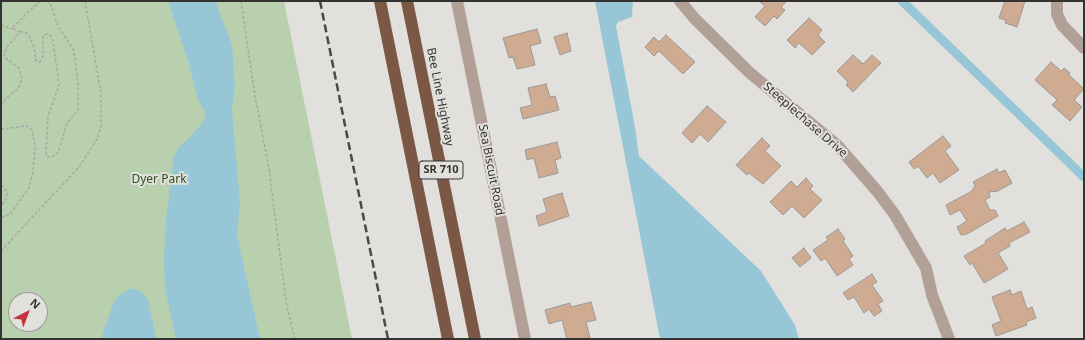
<!DOCTYPE html>
<html>
<head>
<meta charset="utf-8">
<style>
	body { margin:0 }
	#map { position:relative; width:1085px; height:340px; overflow:hidden; background:#e2e0dc; font-family:"Noto Sans",sans-serif }
	canvas { display:block }
	.frame { position:absolute; inset:0; border:2px solid #343332; pointer-events:none }
	.north { position:absolute; left:8px; top:292px; width:40px; height:40px; box-sizing:border-box; background:#e2e0dc; border:1px solid #9c9b98; border-radius:50%; rotate:42deg; font-size:11px; font-weight:700; line-height:16px; text-align:center; color:#343332 }
	.north::after { content:''; display:block; margin:auto; width:14px; height:18px; background:#c3333d; clip-path:polygon(50% 0,100% 100%,50% 72%,0 100%) }
</style>
</head>
<body>
<div id="map">
<canvas width="1085" height="340"></canvas>
<div class="frame"></div>
<div class="north">N</div>
</div>
<script>
const ctx = document.querySelector('canvas').getContext('2d');
ctx.lineJoin = 'round';
function fill(path, color) {
  ctx.fillStyle = color;
  ctx.fill(path, 'evenodd');
}
function shape(rows) {
  const path = new Path2D();
  for (const r of rows) {
    path.moveTo(r[0], r[1]);
    for (let i = 2; i < r.length; i += 2) path.lineTo(r[i], r[i + 1]);
  }
  return path;
}
function trace(path, color, width, dash) {
  ctx.strokeStyle = color;
  ctx.lineWidth = width;
  ctx.lineCap = dash ? 'butt' : 'round';
  ctx.setLineDash(dash || []);
  ctx.stroke(path);
}
function label(font, color, halo, rows, align = 'center') {
  ctx.font = font + ' "Noto Sans",sans-serif';
  ctx.lineWidth = 4;
  ctx.setLineDash([]);
  ctx.textBaseline = 'middle';
  ctx.strokeStyle = halo;
  ctx.fillStyle = color;
  for (const [text, x, y, turn = 0] of rows) {
    ctx.save();
    ctx.translate(x, y);
    ctx.rotate((+turn || 0) * Math.PI / 180);
    ctx.textAlign = isNaN(turn) ? turn : align;
    if (halo) ctx.strokeText(text, 0, 0);
    ctx.fillText(text, 0, 0);
    ctx.restore();
  }
}
const green = shape([
	[1,1,284,1,352,339,1,339],
	[16,300,40,300,40,324,16,324]
]);
const water = shape([
	[168,1,215,1,232,45,235,87,232,110,240,203,237,235,260,339,176,339,165,289,164,260,166,218,174,156,179,147,191,136,203,122,206,113,198,100,188,61],
	[595,1,633,1,632,17,618,22,616,26,635,127,639,156,761,271,795,325,799,339,660,339],
	[131,288,141,291,145,296,149,303,156,339,101,339,113,304,117,297]
]);
const canal = shape([
	[902,1,1084,177]
]);
const building = shape([
	[759,1,787,1,781,7,785,10,777,19,774,16,765,26,755,17,765,6,759,1],
	[1005,1,1025,1,1017,27,1005,23,1006,20,999,18,1005,1],
	[809,18,822,30,818,35,825,42,812,55,799,43,795,48,787,40,809,18],
	[537,29,541,43,530,46,535,65,517,69,513,57,509,58,503,38,537,29],
	[567,33,571,51,560,55,554,37,567,33],
	[666,35,695,62,683,74,659,51,654,56,645,47,654,37,659,42,666,35],
	[853,55,863,64,872,55,881,63,853,92,846,85,848,82,837,71,853,55],
	[1051,62,1061,71,1064,68,1070,73,1068,74,1084,89,1074,100,1082,107,1070,121,1052,105,1057,100,1035,80,1051,62],
	[546,84,550,97,555,96,559,110,523,119,520,108,532,105,528,88,546,84],
	[707,106,726,122,708,142,700,134,692,143,682,133,707,106],
	[943,136,951,146,945,151,959,170,940,183,933,173,927,178,918,166,914,169,909,162,943,136],
	[762,138,770,146,765,151,781,166,763,184,749,173,747,175,736,165,762,138],
	[557,142,561,158,555,160,558,173,539,178,534,158,527,160,525,150,557,142],
	[997,169,999,173,1005,170,1012,183,998,191,989,192,990,197,985,200,990,210,995,210,998,216,967,234,961,235,957,227,967,221,960,210,950,215,946,205,972,191,975,185,973,182,997,169],
	[806,178,813,186,810,189,822,200,804,218,792,206,783,215,770,202,791,181,797,187,806,178],
	[562,193,569,216,539,226,536,216,547,212,543,199,562,193],
	[1024,222,1030,232,1009,243,1010,246,998,253,1008,269,984,283,972,263,970,265,964,256,986,243,985,241,1005,228,1007,231,1024,222],
	[838,229,845,239,843,241,853,256,849,259,853,265,837,276,825,258,821,261,813,250,828,240,826,237,838,229],
	[804,248,811,258,800,267,792,258,804,248],
	[872,274,877,282,872,285,883,301,878,304,882,311,874,316,869,309,864,313,854,297,848,300,843,293,872,274],
	[1010,290,1012,295,1021,291,1027,309,1032,307,1036,318,1026,322,1027,325,996,336,992,325,1001,321,992,297,1010,290],
	[591,302,596,320,586,322,590,338,567,339,562,320,549,324,545,310,570,303,571,307,591,302]
]);
const path = shape([
	[241,1,254,90,269,169,286,302,295,339],
	[1,25,12,29],
	[20,32,12,28,40,1],
	[1,105,5,99,18,89,22,79,19,68,4,57,6,48,20,32,25,32,29,35,34,47,36,61,40,62,43,56,43,36,46,34,50,35,53,41,59,85,48,117,46,153,48,157,52,157,58,153,67,123,78,110,78,83,74,51,58,26,51,5,47,1],
	[1,129,27,126,32,130,35,147,33,172,29,188,11,213,4,217,1,216],
	[1,185,7,192,7,197,1,206],
	[1,251,79,167,97,139,101,126,101,94,85,1]
]);
const minor = shape([
	[457,1,525,339],
	[680,1,695,19,750,73,837,145,877,191,895,215,926,268,932,295,949,339],
	[1057,1,1057,14,1062,25,1084,48]
]);
const highway = shape([
	[380,1,448,339],
	[407,1,475,339]
]);
const rail = shape([
	[320,1,388,339]
]);
const shields = [
	[441,170,44]
];
const shieldNames = [
	["SR 710",441,170]
];
const streetNames = [
	["Bee Line Highway",440,97,79],
	["Steeplechase Drive",805,120,41],
	["Sea Biscuit Road",491,170,79]
];
const parkNames = [
	["Dyer Park",159,180]
];
fill(green, '#b8d0ae');
fill(water, '#97c7d6');
trace(canal, '#97c7d6', 9);
fill(building, '#cfab92');
trace(building, '#9b9895', 1);
trace(path, '#a9a7a4', 1.5, [3, 2]);
trace(minor, '#b2a097', 12);
trace(highway, '#7a5845', 12);
trace(rail, '#4a4948', 2.5, [8, 4]);
for (const [x, y, w] of shields) {
  const box = new Path2D();
  box.roundRect(x - w / 2, y - 9, w, 18, 3);
  ctx.fillStyle = '#e2e0dc';
  ctx.fill(box);
  trace(box, '#343332', 1);
}
label('bold 11px', '#343332', null, shieldNames);
label('12px', '#343332', '#e2e0dc', streetNames);
label('12px', '#2f5020', '#e2e0dc', parkNames);
</script>
</body>
</html>
